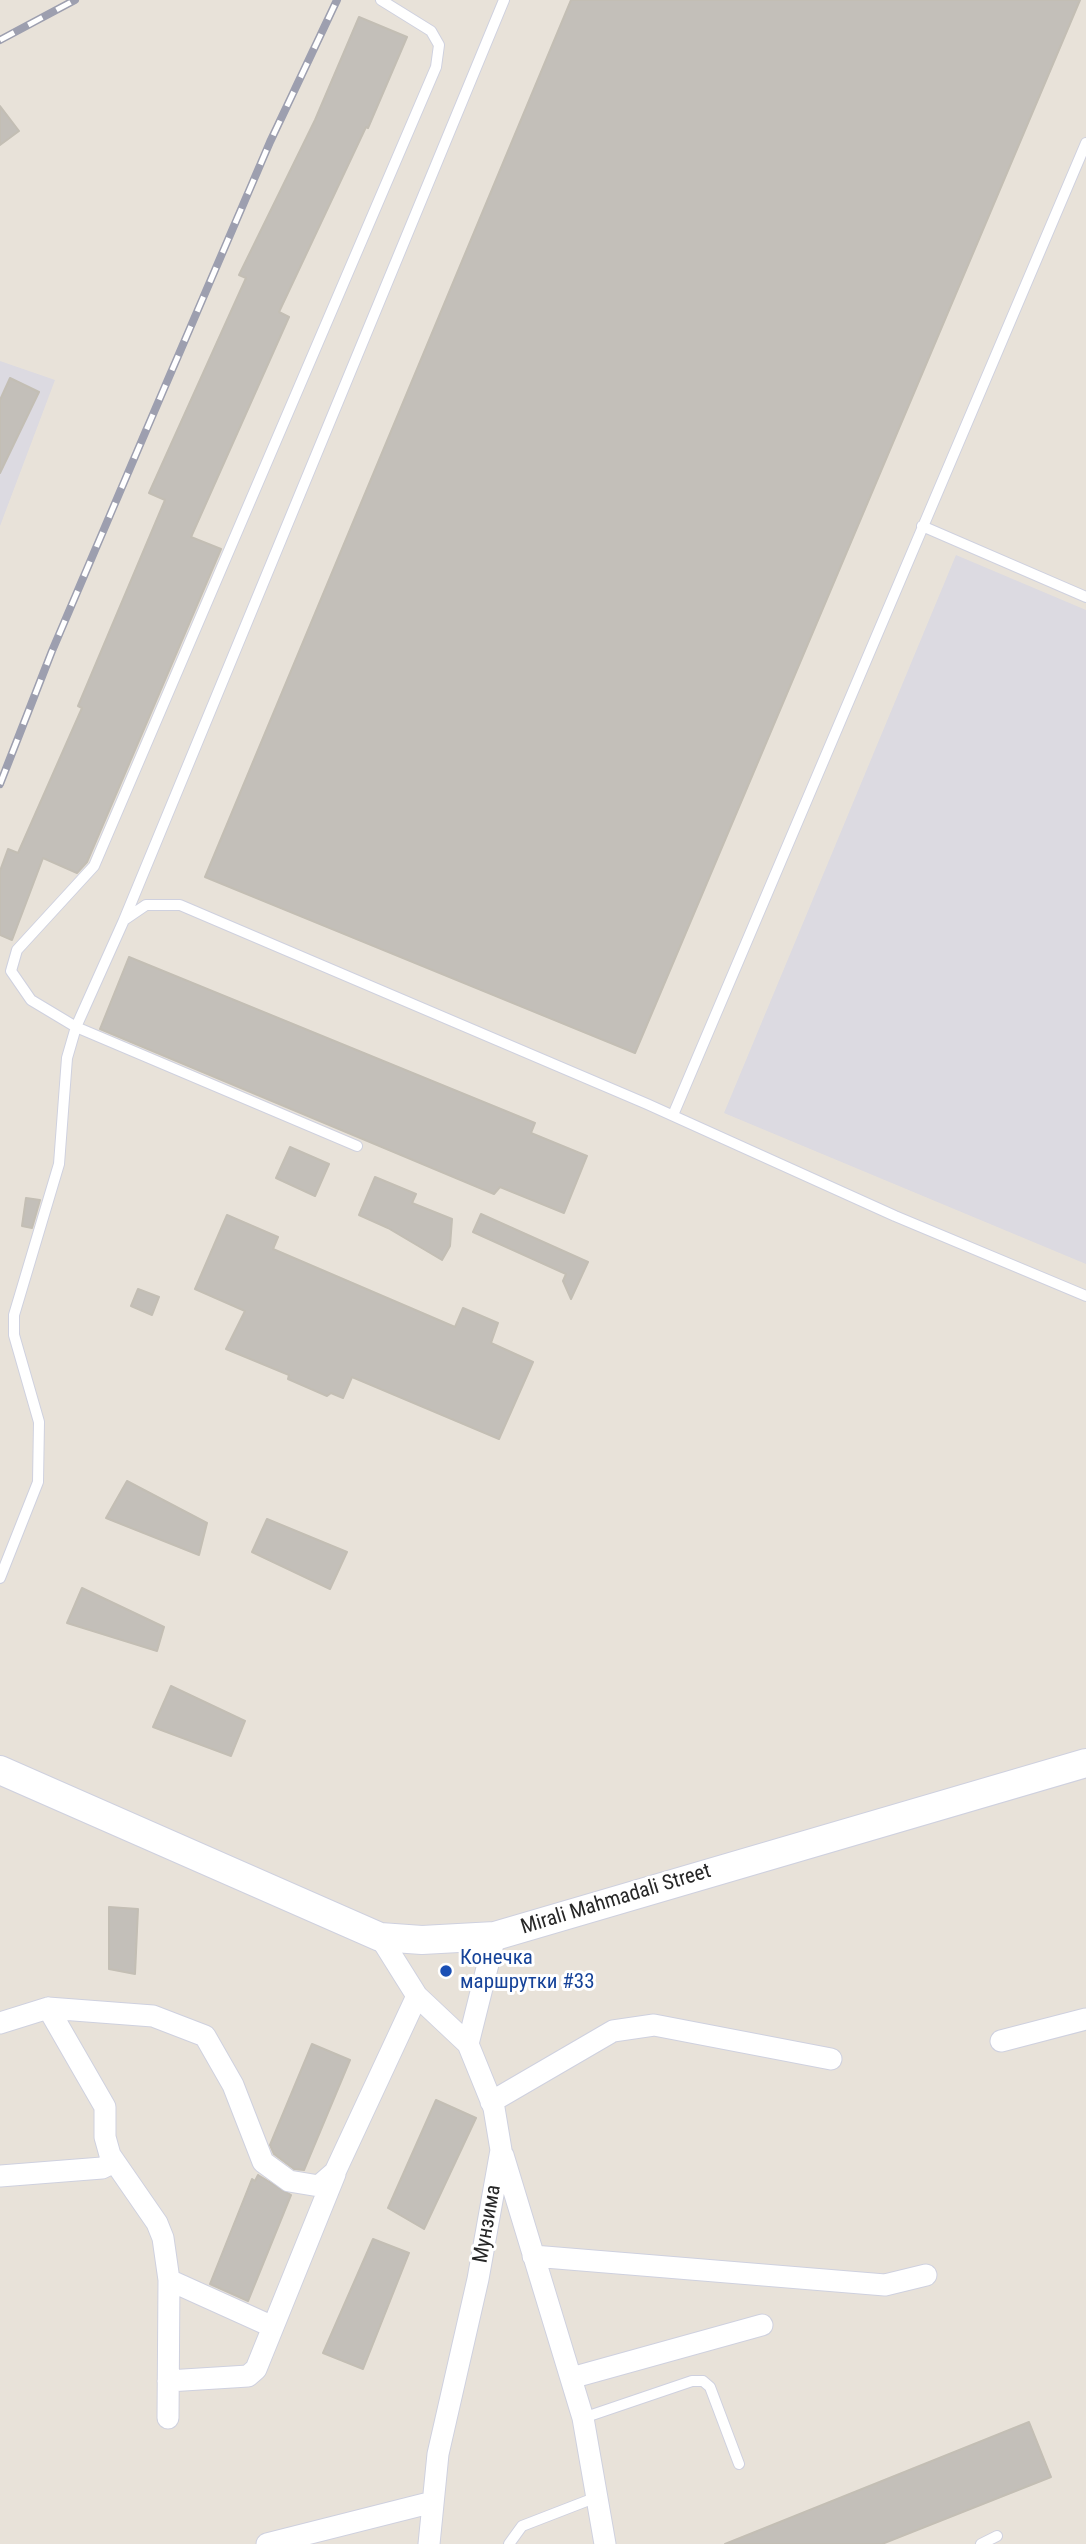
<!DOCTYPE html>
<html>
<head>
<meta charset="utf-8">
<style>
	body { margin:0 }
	canvas { display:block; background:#e8e2d9 }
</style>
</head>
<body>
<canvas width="1086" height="2544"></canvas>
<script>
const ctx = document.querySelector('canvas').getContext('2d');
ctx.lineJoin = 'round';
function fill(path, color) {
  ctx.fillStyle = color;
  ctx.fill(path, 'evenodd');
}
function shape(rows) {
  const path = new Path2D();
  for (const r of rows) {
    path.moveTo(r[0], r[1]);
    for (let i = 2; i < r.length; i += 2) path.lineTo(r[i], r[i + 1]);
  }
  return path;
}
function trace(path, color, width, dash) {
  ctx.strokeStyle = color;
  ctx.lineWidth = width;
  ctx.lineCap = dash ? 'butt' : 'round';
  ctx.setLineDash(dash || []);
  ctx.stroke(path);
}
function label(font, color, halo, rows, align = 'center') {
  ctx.font = font + ' "Roboto Condensed",sans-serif';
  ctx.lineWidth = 6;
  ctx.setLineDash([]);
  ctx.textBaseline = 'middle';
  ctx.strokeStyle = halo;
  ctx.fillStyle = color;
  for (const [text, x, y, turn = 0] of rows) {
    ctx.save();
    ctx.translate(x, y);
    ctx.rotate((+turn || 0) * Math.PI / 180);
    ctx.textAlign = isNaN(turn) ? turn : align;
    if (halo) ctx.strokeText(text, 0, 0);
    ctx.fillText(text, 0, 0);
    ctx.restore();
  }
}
const industrial = shape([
	[0,361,55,380,0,526],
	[956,555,1086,610,1086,1264,724,1113]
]);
const building = shape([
	[571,0,1080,0,635,1053,205,877,571,0],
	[359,17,407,37,368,128,366,127,279,312,289,317,191,537,221,549,87,862,77,873,43,858,12,940,0,935,0,871,8,849,18,853,82,708,78,706,165,500,149,493,246,278,239,275,315,120,359,17],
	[0,106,19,131,0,145,0,106],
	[10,378,39,392,0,473,0,400,10,378],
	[129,957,535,1123,531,1133,587,1156,564,1213,500,1187,494,1194,100,1029,129,957],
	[290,1147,329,1164,315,1196,276,1178,290,1147],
	[375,1177,416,1194,412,1203,452,1219,450,1246,442,1260,388,1228,359,1215,375,1177],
	[26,1198,40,1200,32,1228,22,1226,26,1198],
	[481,1214,588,1262,571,1299,563,1281,566,1274,473,1232,481,1214],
	[227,1215,278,1237,273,1249,455,1327,463,1308,498,1323,491,1343,533,1362,499,1439,352,1377,343,1398,331,1393,327,1396,288,1379,289,1375,226,1349,245,1311,195,1289,227,1215],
	[138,1289,159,1297,152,1315,131,1306,138,1289],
	[127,1481,207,1523,199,1555,106,1518,127,1481],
	[267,1519,347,1552,330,1589,252,1552,267,1519],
	[82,1588,164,1627,157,1651,67,1623,82,1588],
	[171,1686,245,1721,231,1756,153,1727,171,1686],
	[109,1907,138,1909,135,1974,109,1969,109,1907],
	[312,2044,350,2060,304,2170,294,2169,274,2154,270,2145,312,2044],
	[436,2100,476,2118,424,2229,388,2208,436,2100],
	[258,2175,291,2195,248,2301,210,2284,252,2179,255,2181,258,2175],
	[373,2239,409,2253,363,2369,323,2353,373,2239],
	[1029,2422,1051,2477,882,2544,725,2544,1029,2422]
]);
const service = shape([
	[922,526,1086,597],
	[124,920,504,0],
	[673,1115,1086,143],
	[357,1146,76,1027,31,1000,11,971,17,950,94,866,436,67,439,45,431,31,381,0],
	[0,1578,38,1482,39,1422,14,1335,14,1315,59,1164,67,1058,76,1027,124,920,146,905,180,905,647,1104,895,1216,1086,1296],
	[583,2418,692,2381,703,2381,710,2387,739,2464],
	[509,2544,522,2526,597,2497],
	[981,2544,997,2536]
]);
const minor = shape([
	[380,1937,417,1996,468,2044,494,2108,501,2150,478,2279,438,2454,429,2544],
	[48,2008,105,2107,105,2137,110,2155,157,2223,163,2238,169,2280,168,2418],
	[0,2023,48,2008,153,2016,205,2036,233,2085,263,2162,289,2181,319,2186,335,2172,417,1996],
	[1001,2041,1086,2019],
	[468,2044,495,1936],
	[491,2102,613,2031,654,2025,831,2059],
	[503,2155,583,2418,605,2544],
	[0,2176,102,2168,114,2162],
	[533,2256,885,2285,926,2275],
	[169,2280,273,2327],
	[571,2378,762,2325],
	[168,2381,248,2376,256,2369,335,2174],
	[267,2544,433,2502]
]);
const tertiary = shape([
	[0,1770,380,1937,422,1940,495,1936,1086,1763]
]);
const rail = shape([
	[0,40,75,0],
	[0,784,52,651,145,433,270,142,337,0]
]);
const markers = [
	[446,1971,7,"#1a4fb4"]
];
const streetNames = [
	["Mirali Mahmadali Street",616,1900,-17],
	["Мунзима",488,2224,-80]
];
const transitNames = [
	["Конечка",460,1959],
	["маршрутки #33",460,1983]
];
fill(industrial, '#dcdae1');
fill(building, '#c3bfb9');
trace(building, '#c3beb4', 2);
trace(service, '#cfd1df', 12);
trace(minor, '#cfd1df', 23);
trace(tertiary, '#cfd1df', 30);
trace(service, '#fff', 10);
trace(minor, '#fff', 21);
trace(tertiary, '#fff', 28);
trace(rail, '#9d9faf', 8);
trace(rail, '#fff', 5, [16]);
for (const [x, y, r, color] of markers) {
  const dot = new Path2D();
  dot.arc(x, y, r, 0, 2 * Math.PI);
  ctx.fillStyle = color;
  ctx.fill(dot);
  trace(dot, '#fff', 2.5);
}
label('21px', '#272727', '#fff', streetNames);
label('21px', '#164399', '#fff', transitNames, 'left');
</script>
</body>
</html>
